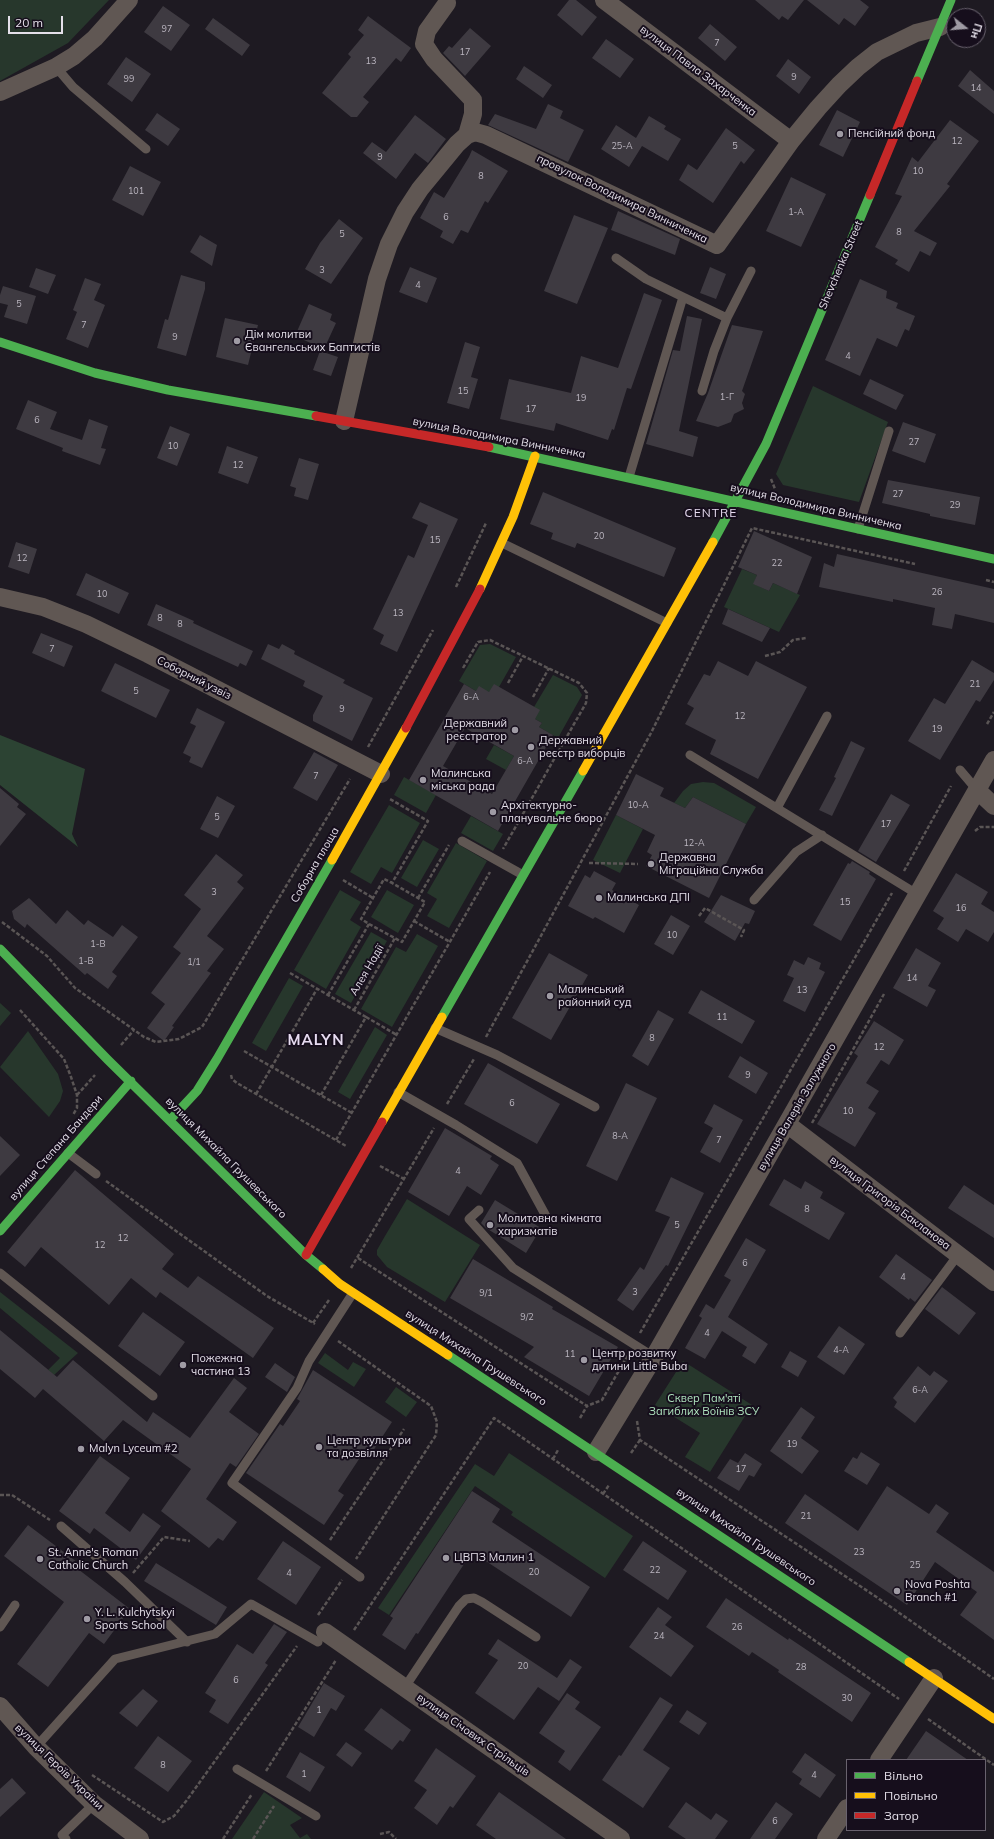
<!DOCTYPE html>
<html>
<head>
<meta charset="utf-8">
<style>
	body { margin:0 }
	#map { position:relative; width:994px; height:1839px; overflow:hidden; background:#1e1a22; font-family:Mulish,sans-serif }
	canvas { display:block }
	.legend { position:absolute; left:846px; top:1759px; width:140px; height:72px; box-sizing:border-box; background:#160e1c; border:1px solid #69626e; margin:0; padding:5px 7px; list-style:none; font-size:12px; color:#e5e0ea }
	.legend li { display:flex; align-items:center; gap:8px; height:20px }
	.legend b { width:20px; border:1px solid #69626e }
	.north { position:absolute; left:946px; top:8px; width:40px; height:40px; box-sizing:border-box; background:#160e1c; border:1px solid #69626e; border-radius:50%; rotate:107deg; font-size:11px; font-weight:700; line-height:16px; text-align:center; color:#e5e0ea }
	.north::after { content:''; display:block; margin:auto; width:14px; height:18px; background:#9f9ba4; clip-path:polygon(50% 0,100% 100%,50% 72%,0 100%) }
	.scale { position:absolute; left:8px; top:16px; width:55px; height:18px; box-sizing:border-box; border:2px solid #e5e0ea; border-top:0; padding-left:5px; font-size:12px; line-height:14px; white-space:nowrap; color:#e5e0ea; -webkit-text-stroke:3px #160e1c; paint-order:stroke }
</style>
</head>
<body>
<div id="map">
<canvas width="994" height="1839"></canvas>
<ul class="legend">
<li><b style="height:5px;background:#4caf50"></b>Вільно</li>
<li><b style="height:5px;background:#ffc107"></b>Повільно</li>
<li><b style="height:5px;background:#c62828"></b>Затор</li>
</ul>
<div class="north">Пн</div>
<div class="scale">20 m</div>
</div>
<script>
const ctx = document.querySelector('canvas').getContext('2d');
ctx.lineJoin = 'round';
function fill(path, color) {
  ctx.fillStyle = color;
  ctx.fill(path, 'evenodd');
}
function shape(rows) {
  const path = new Path2D();
  for (const r of rows) {
    path.moveTo(r[0], r[1]);
    for (let i = 2; i < r.length; i += 2) path.lineTo(r[i], r[i + 1]);
  }
  return path;
}
function trace(path, color, width, dash) {
  ctx.strokeStyle = color;
  ctx.lineWidth = width;
  ctx.lineCap = dash ? 'butt' : 'round';
  ctx.setLineDash(dash || []);
  ctx.stroke(path);
}
function label(font, color, halo, rows, align = 'center') {
  ctx.font = font + ' Mulish,sans-serif';
  ctx.lineWidth = 4;
  ctx.setLineDash([]);
  ctx.textBaseline = 'middle';
  ctx.strokeStyle = halo;
  ctx.fillStyle = color;
  for (const [text, x, y, turn = 0] of rows) {
    ctx.save();
    ctx.translate(x, y);
    ctx.rotate((+turn || 0) * Math.PI / 180);
    ctx.textAlign = isNaN(turn) ? turn : align;
    if (halo) ctx.strokeText(text, 0, 0);
    ctx.fillText(text, 0, 0);
    ctx.restore();
  }
}
const green = shape([
	[0,0,109,0,68,43,0,81],
	[813,386,888,422,859,502,783,485,776,474],
	[742,569,757,575,754,584,769,591,773,583,800,595,779,632,724,607],
	[490,644,516,657,499,687,489,692,476,691,459,681,480,645],
	[553,675,577,687,582,695,558,738,539,727,542,723,535,719,534,707],
	[494,745,514,756,506,770,486,759],
	[404,777,436,795,426,813,394,795],
	[703,782,714,783,756,807,746,824,693,797,685,808,674,803,683,791,691,784],
	[389,805,420,823,392,873,381,867,371,884,350,872],
	[616,815,643,829,620,873,593,860],
	[471,816,503,834,493,851,461,833],
	[423,840,439,849,417,887,401,878],
	[456,843,487,861,449,928,427,916,437,899,427,893],
	[340,890,361,902,350,920,361,927,326,989,294,970],
	[387,890,414,905,398,933,371,917],
	[371,932,387,941,351,1003,335,994],
	[417,934,438,946,392,1027,361,1009,396,947,406,952],
	[289,978,303,986,266,1051,252,1043],
	[0,1003,11,1013,0,1026],
	[375,1027,387,1035,350,1099,338,1092],
	[28,1031,58,1074,63,1091,60,1101,49,1117,0,1067],
	[407,1199,480,1245,445,1302,387,1267,377,1255,377,1250,385,1236],
	[0,1292,78,1353,54,1375,48,1370,60,1358,0,1308],
	[325,1353,348,1370,353,1362,366,1369,354,1387,318,1363],
	[683,1361,752,1405,710,1472,685,1457,700,1433,655,1405],
	[396,1387,417,1402,406,1417,385,1402],
	[509,1453,633,1536,605,1578,511,1515,513,1512,475,1486,389,1615,378,1608,475,1464,494,1476],
	[264,1792,302,1818,290,1825,300,1838,307,1834,311,1839,232,1839]
]);
const forest = shape([
	[0,735,85,769,72,834,78,847,0,785]
]);
const building = shape([
	[569,0,576,0,597,17,582,36,557,15],
	[755,0,804,0,788,20,782,16,779,20],
	[807,0,860,0,869,7,855,26,844,18,839,25],
	[163,6,190,25,171,51,144,32],
	[368,16,411,48,401,62,396,58,363,97,369,102,357,117,351,117,322,93,351,57,348,54,364,35,358,30],
	[213,18,250,45,242,56,205,29],
	[710,24,737,47,725,61,698,38],
	[470,28,491,46,465,76,443,53,449,46,452,48],
	[606,39,634,59,620,78,592,58],
	[126,57,151,74,132,102,107,84],
	[788,59,811,77,799,94,776,76],
	[524,66,552,85,543,98,516,79],
	[970,70,994,91,994,114,958,86],
	[548,104,563,111,560,118,584,130,568,162,488,125,495,114,536,129],
	[837,110,860,122,843,157,819,145],
	[157,113,180,129,168,146,145,130],
	[415,115,446,139,428,163,415,153,396,179,363,153,372,142,386,152],
	[649,116,666,126,664,129,681,139,668,161,642,146,629,167,601,149,616,125,636,138],
	[950,120,979,141,947,184,950,186,914,231,937,243,930,256,920,251,909,272,895,264,898,260,875,247,902,196,895,194,912,157,918,162],
	[726,128,755,150,744,164,741,161,713,203,679,180,688,164,697,170],
	[472,150,508,171,488,203,485,201,468,233,461,230,453,244,440,237,443,231,420,218,434,192,444,198,469,157],
	[130,166,161,182,143,216,112,200],
	[791,177,826,194,801,247,766,231],
	[618,211,680,239,675,255,611,230],
	[574,215,608,228,577,304,544,291],
	[339,219,363,238,331,284,305,269,320,243],
	[200,235,217,245,212,266,190,252],
	[410,267,437,278,427,303,399,292],
	[710,267,726,274,716,299,700,293],
	[36,268,56,275,48,294,29,287],
	[181,275,205,282,205,289,186,356,157,348,165,319,168,320],
	[85,278,101,284,94,300,105,305,88,348,66,339,77,312,73,310],
	[860,279,887,291,886,298,898,303,896,308,915,316,909,331,905,329,897,347,877,338,860,376,825,360],
	[3,286,36,296,27,324,4,317,8,305,0,303,0,295],
	[644,293,662,300,631,389,627,388,614,430,612,429,608,440,556,423,554,431,500,419,509,379,571,393,581,356,618,368],
	[309,304,332,314,330,320,336,323,324,349,295,336],
	[687,316,702,319,679,431,698,437,693,457,646,444,673,350,680,351],
	[225,318,258,325,248,365,216,357],
	[732,325,763,331,742,391,745,394,742,403,744,409,734,414,731,422,718,427,696,421,708,393],
	[465,342,480,347,471,377,478,379,469,409,447,403],
	[320,351,338,357,331,376,313,370],
	[870,379,904,395,896,410,863,394],
	[28,400,57,412,50,429,82,440,89,419,108,426,101,448,106,449,100,465,62,451,63,448,16,429],
	[903,422,936,434,925,463,892,451],
	[170,426,190,434,177,466,157,458],
	[227,446,258,457,248,484,218,473],
	[299,458,319,464,308,500,294,496,296,488,290,486],
	[888,480,980,497,975,525,930,516,930,514,882,503],
	[543,492,676,548,664,577,577,543,575,548,551,539,553,533,530,524],
	[420,502,458,519,397,652,380,644,384,635,373,629,408,555,414,558,428,525,412,518],
	[754,531,812,557,797,594,773,583,769,591,753,584,757,575,738,567],
	[16,542,37,549,29,574,8,567],
	[837,554,994,589,994,623,955,614,952,629,932,625,935,608,893,599,893,602,819,587,824,563,834,567],
	[86,573,129,593,119,614,76,595],
	[156,604,194,621,193,623,253,651,246,666,240,663,238,667,147,625],
	[728,609,770,628,762,642,722,624],
	[41,633,73,646,64,667,32,653],
	[268,644,279,649,282,644,295,651,294,654,345,680,343,683,373,698,352,741,313,721,313,715,323,696,303,686,305,681,261,659],
	[972,660,994,673,994,680,980,702,976,700,940,760,908,741,934,698,945,704],
	[718,661,748,676,756,661,807,687,758,779,710,754,716,740,685,724,694,708,687,704,704,674,710,676],
	[115,663,170,690,156,718,101,691],
	[464,684,476,691,479,686,489,692,494,684,540,710,535,719,542,723,539,727,553,735,498,831,409,780],
	[465,728,514,756,492,794,443,766],
	[197,708,225,722,202,768,189,762,191,757,183,753,196,726,190,723],
	[851,741,865,748,832,816,819,810,836,778,834,777],
	[314,752,338,765,317,801,293,788],
	[636,774,664,788,660,796,685,808,693,797,746,824,709,898,646,866,652,855,647,852,655,835,616,815],
	[0,788,19,804,17,807,26,814,0,846],
	[891,794,910,805,876,862,858,851],
	[217,796,235,806,218,838,200,829],
	[216,854,243,875,237,882,244,888,207,936,224,949,207,971,211,973,172,1026,174,1027,164,1041,147,1028,165,1004,151,993,181,953,173,947,201,909,184,895],
	[852,861,870,872,869,874,876,879,841,941,813,925,848,863,850,864],
	[594,871,616,883,612,890,639,905,624,933,595,917,593,919,568,906,585,875,590,878],
	[956,873,988,892,981,904,994,912,994,932,988,942,966,929,958,942,937,929,944,918,933,911],
	[721,895,755,911,749,924,745,923,735,941,704,922],
	[29,898,56,924,67,910,84,925,88,920,113,937,122,925,138,937,112,972,117,976,108,989,87,973,85,975,27,924,25,928,14,919,12,911],
	[671,915,690,926,673,955,654,944],
	[916,948,941,963,928,986,936,990,927,1007,893,988],
	[549,953,588,975,551,1040,512,1018],
	[808,957,821,963,819,969,825,972,805,1012,783,1001,794,978,787,975,794,960,804,965],
	[701,990,755,1021,742,1044,688,1013],
	[658,1010,674,1019,648,1066,632,1056],
	[874,1021,904,1040,889,1065,881,1060,866,1083,879,1091,868,1108,876,1113,855,1147,817,1124,858,1056,854,1053],
	[740,1056,768,1073,756,1094,728,1077],
	[488,1063,560,1104,537,1144,464,1104],
	[626,1083,657,1098,617,1181,586,1166],
	[714,1104,743,1120,720,1163,700,1152,713,1128,704,1123],
	[445,1128,492,1156,490,1159,499,1165,481,1195,467,1186,449,1216,408,1192],
	[0,1136,20,1155,0,1176],
	[75,1170,174,1254,162,1269,188,1288,198,1276,274,1328,253,1358,160,1292,156,1298,131,1278,109,1305,41,1247,25,1267,7,1252],
	[671,1177,704,1193,668,1266,666,1265,633,1311,617,1300,640,1267,644,1270,670,1217,655,1211],
	[784,1179,801,1189,805,1181,823,1192,820,1198,845,1213,829,1240,769,1205],
	[964,1185,994,1205,994,1238,948,1208],
	[495,1200,541,1228,526,1253,486,1228,481,1223],
	[746,1238,766,1250,728,1317,768,1344,755,1364,742,1356,747,1347,722,1331,705,1359,685,1348,702,1318,699,1316,706,1304,714,1309,731,1280,724,1276],
	[896,1254,932,1280,915,1302,910,1298,909,1300,879,1277],
	[473,1259,553,1307,552,1309,618,1347,589,1396,524,1357,534,1347,450,1298],
	[942,1287,976,1313,959,1335,925,1309],
	[143,1312,185,1342,160,1376,118,1346],
	[839,1326,865,1344,844,1375,817,1357],
	[0,1330,57,1377,73,1360,147,1422,153,1412,190,1438,234,1378,247,1388,229,1412,259,1434,236,1467,230,1463,206,1499,237,1522,223,1541,218,1538,209,1548,161,1511,191,1469,123,1420,104,1441,43,1389,35,1398,0,1369],
	[790,1351,807,1361,798,1377,781,1367],
	[275,1363,295,1377,287,1392,265,1377],
	[918,1366,930,1376,934,1371,948,1381,915,1423,894,1407,897,1402,893,1398],
	[313,1370,392,1422,371,1454,365,1450,338,1491,344,1495,324,1525,246,1473,280,1424,283,1426,300,1401,297,1399],
	[801,1407,815,1417,801,1438,819,1451,802,1474,770,1451],
	[861,1452,880,1464,867,1485,844,1471,853,1457,857,1459],
	[745,1453,762,1464,754,1477,749,1475,739,1491,717,1478,730,1459,738,1463],
	[100,1456,130,1478,105,1513,130,1532,143,1513,161,1526,136,1560,94,1528,90,1534,59,1511],
	[887,1486,929,1514,936,1504,949,1513,936,1532,994,1572,994,1640,960,1615,977,1592,935,1562,907,1605,785,1523,805,1494,858,1531],
	[472,1491,500,1509,492,1522,590,1587,571,1617,472,1552,418,1634,416,1633,405,1650,382,1635,393,1618,390,1616],
	[28,1525,77,1562,74,1566,130,1609,104,1644,89,1633,48,1687,17,1664,64,1602,4,1556],
	[283,1541,321,1567,296,1605,257,1579],
	[643,1541,687,1571,668,1600,623,1570],
	[156,1563,227,1607,216,1625,144,1581],
	[726,1598,788,1640,789,1638,871,1693,852,1722,778,1672,779,1670,752,1652,749,1656,706,1627],
	[658,1607,672,1617,665,1625,694,1646,671,1677,629,1647],
	[274,1624,287,1632,265,1663,268,1665,228,1724,209,1712,216,1700,205,1693,237,1644,253,1654],
	[498,1639,557,1678,570,1659,582,1667,559,1701,538,1687,514,1720,475,1693,498,1660,488,1654],
	[324,1683,345,1696,336,1711,331,1708,314,1737,298,1727],
	[143,1689,158,1701,137,1727,119,1713],
	[567,1693,580,1702,575,1709,601,1727,570,1771,558,1762,565,1751,539,1733],
	[660,1697,673,1705,643,1750,670,1768,643,1808,602,1780,619,1755,621,1756],
	[381,1708,411,1730,403,1742,400,1740,392,1750,364,1730],
	[687,1710,707,1723,699,1735,679,1722],
	[926,1731,968,1760,906,1760],
	[158,1736,192,1761,168,1792,134,1768],
	[346,1742,362,1753,352,1767,336,1755],
	[436,1748,476,1776,453,1808,450,1806,437,1825,414,1808,427,1790,414,1781],
	[300,1752,325,1767,310,1792,286,1777],
	[805,1753,836,1775,820,1798,799,1784,802,1779,792,1772],
	[12,1778,26,1793,0,1817,0,1789],
	[499,1792,566,1839,496,1839,476,1825],
	[686,1802,711,1820,716,1813,728,1821,715,1839,686,1839,668,1827],
	[776,1802,793,1814,775,1839,750,1839]
]);
const path = shape([
	[771,479,775,489],
	[986,580,994,582],
	[456,587,486,523],
	[765,656,780,652,793,640,806,638],
	[463,668,478,642,490,640,579,683,587,693,586,703,503,849],
	[508,683,523,656],
	[533,697,549,668],
	[987,724,994,712],
	[368,747,433,630],
	[975,831,980,827,994,827],
	[589,863,638,864],
	[904,871,951,786],
	[343,880,373,898],
	[418,898,449,845],
	[699,916,705,908,744,930,741,937],
	[414,921,450,942],
	[2,922,47,956,75,988,144,1037,156,1042,179,1039,202,1027,350,779],
	[369,924,402,942,425,902,392,883],
	[290,973,366,1017,321,1095],
	[328,995,369,924,361,919,373,898,384,879,392,883,428,821,390,799],
	[20,1010,64,1059,71,1077,77,1095,77,1108,73,1115],
	[354,1010,395,938],
	[366,1017,397,1035],
	[486,1037,651,733,752,528,915,564],
	[121,1045,134,1030],
	[244,1051,352,1113],
	[231,1075,232,1079,237,1083,346,1146],
	[256,1094,317,989],
	[77,1095,95,1075],
	[447,1104,474,1059],
	[812,1123,884,994],
	[336,1140,490,872],
	[380,1166,404,1179],
	[106,1181,267,1296,315,1324],
	[358,1258,587,1406,602,1400,628,1355],
	[351,1268,434,1128],
	[313,1323,329,1300],
	[640,1333,892,893],
	[338,1341,431,1406,437,1422,436,1435,356,1559],
	[580,1418,587,1406],
	[637,1421,640,1440,875,1596,994,1679],
	[631,1453,640,1440],
	[553,1459,558,1450],
	[603,1494,609,1485],
	[0,1495,12,1495,50,1520],
	[330,1540,404,1429],
	[133,1573,164,1537,190,1541],
	[318,1615,342,1580],
	[354,1630,494,1418,899,1699],
	[928,1719,994,1765],
	[266,1771,336,1660],
	[92,1775,163,1822,174,1816,187,1800,297,1646],
	[380,1834,389,1832,396,1839],
	[223,1839,252,1794],
	[253,1839,274,1806]
]);
const lane = shape([
	[56,67,73,87,146,149],
	[616,258,646,279,683,297,629,477],
	[683,297,727,318,751,271],
	[702,391,714,351,727,318],
	[858,529,889,431],
	[502,543,667,623],
	[690,755,917,894],
	[960,770,977,790],
	[777,808,827,716],
	[462,841,523,875],
	[754,900,796,852,822,835],
	[435,1028,497,1055,595,1107],
	[398,1092,456,1125,517,1163,547,1218],
	[68,1153,96,1174],
	[479,1210,469,1219,513,1268,654,1357],
	[0,1273,153,1396],
	[353,1293,309,1361,297,1388,232,1483,360,1577],
	[900,1333,958,1255],
	[61,1526,125,1582,187,1642],
	[0,1627,15,1605],
	[405,1687,459,1606,466,1599,474,1598,482,1602,536,1637],
	[36,1747,115,1659,215,1634,251,1604,318,1642],
	[237,1769,316,1816],
	[66,1839,62,1835,94,1804]
]);
const street = shape([
	[604,0,791,141],
	[0,92,56,67,74,56,95,38,129,0],
	[467,135,475,132,486,135,717,245,791,141,818,108,839,85,858,67,877,52,916,33,940,27],
	[344,421,377,279,389,244,405,212,420,189,457,144,467,135,473,114,473,100,434,59,424,44,427,31,447,3],
	[0,597,43,607,86,624,148,654,381,774],
	[977,790,994,806],
	[787,1124,994,1282],
	[596,1452,654,1357,994,760],
	[325,1632,621,1839],
	[0,1706,36,1747,94,1804,140,1839],
	[879,1760,934,1678],
	[826,1839,847,1808]
]);
const fast = shape([
	[917,81,951,0],
	[0,342,95,373,168,390,316,416],
	[489,447,994,559],
	[713,542,766,444,870,195],
	[0,949,108,1060,306,1255,323,1269],
	[442,1017,583,771],
	[170,1120,197,1091,217,1059,332,860],
	[0,1231,131,1081],
	[448,1355,909,1662]
]);
const slow = shape([
	[480,589,513,517,535,456],
	[583,771,713,542],
	[332,860,406,728],
	[382,1122,442,1017],
	[323,1269,340,1284,448,1355],
	[909,1662,994,1719]
]);
const jam = shape([
	[870,195,917,81],
	[316,416,489,447],
	[406,728,480,589],
	[306,1255,382,1122]
]);
const markers = [
	[840,134,4,"#9f9ba4"],
	[237,341,4,"#9f9ba4"],
	[515,730,4,"#9f9ba4"],
	[531,747,4,"#9f9ba4"],
	[423,780,4,"#9f9ba4"],
	[493,812,4,"#9f9ba4"],
	[651,864,4,"#9f9ba4"],
	[599,898,4,"#9f9ba4"],
	[550,996,4,"#9f9ba4"],
	[490,1225,4,"#9f9ba4"],
	[584,1360,4,"#9f9ba4"],
	[183,1365,4,"#9f9ba4"],
	[319,1447,4,"#9f9ba4"],
	[81,1449,4,"#9f9ba4"],
	[446,1558,4,"#9f9ba4"],
	[40,1559,4,"#9f9ba4"],
	[897,1591,4,"#9f9ba4"],
	[87,1619,4,"#9f9ba4"]
];
const numberNames = [
	["97",167,29],
	["7",717,43],
	["17",465,52],
	["13",371,61],
	["9",794,77],
	["99",129,79],
	["14",976,88],
	["12",957,141],
	["25-А",622,146],
	["5",735,146],
	["9",380,157],
	["10",918,171],
	["8",481,176],
	["101",136,191],
	["1-А",796,212],
	["6",446,217],
	["8",899,232],
	["5",342,234],
	["3",322,270],
	["4",418,285],
	["5",19,304],
	["7",84,325],
	["9",175,337],
	["4",848,356],
	["15",463,391],
	["1-Г",727,397],
	["19",581,398],
	["17",531,409],
	["6",37,420],
	["27",914,442],
	["10",173,446],
	["12",238,465],
	["27",898,494],
	["29",955,505],
	["20",599,536],
	["15",435,540],
	["12",22,558],
	["22",777,563],
	["26",937,592],
	["10",102,594],
	["13",398,613],
	["8",160,618],
	["8",180,624],
	["7",52,649],
	["21",975,684],
	["5",136,691],
	["6-А",471,697],
	["9",342,709],
	["12",740,716],
	["19",937,729],
	["6-А",525,761],
	["7",316,776],
	["10-А",638,805],
	["5",217,817],
	["17",886,824],
	["12-А",694,843],
	["3",214,892],
	["15",845,902],
	["16",961,908],
	["10",672,935],
	["1-В",98,944],
	["1-В",86,961],
	["1/1",194,962],
	["14",912,978],
	["13",802,990],
	["11",722,1017],
	["8",652,1038],
	["12",879,1047],
	["9",748,1075],
	["6",512,1103],
	["10",848,1111],
	["8-А",620,1136],
	["7",719,1140],
	["4",458,1171],
	["8",807,1209],
	["5",677,1225],
	["12",123,1238],
	["12",100,1245],
	["6",745,1263],
	["4",903,1277],
	["3",635,1292],
	["9/1",486,1293],
	["9/2",527,1317],
	["4",707,1333],
	["4-А",841,1350],
	["11",570,1354],
	["6-А",920,1390],
	["19",792,1444],
	["17",741,1469],
	["21",806,1516],
	["23",859,1552],
	["25",915,1565],
	["22",655,1570],
	["20",534,1572],
	["4",289,1573],
	["26",737,1627],
	["24",659,1636],
	["20",523,1666],
	["28",801,1667],
	["6",236,1680],
	["30",847,1698],
	["1",319,1710],
	["8",163,1765],
	["1",304,1774],
	["4",814,1775],
	["6",775,1821]
];
const streetNames = [
	["вулиця Павла Захарченка",698,71,37],
	["провулок Володимира Винниченка",622,199,26],
	["Shevchenka Street",841,265,-67],
	["вулиця Володимира Винниченка",499,438,11],
	["вулиця Володимира Винниченка",816,507,13],
	["Соборний узвіз",194,678,27],
	["Соборна площа",315,865,-60],
	["Алея Надії",367,970,-60],
	["вулиця Валерія Залужного",797,1107,-60],
	["вулиця Степана Бандери",56,1148,-49],
	["вулиця Михайла Грушевського",226,1158,45],
	["вулиця Григорія Бакланова",890,1203,37],
	["вулиця Михайла Грушевського",476,1358,33],
	["вулиця Михайла Грушевського",746,1537,34],
	["вулиця Січових Стрільців",473,1735,35],
	["вулиця Героїв України",59,1767,44]
];
const poiNames = [
	["Пенсійний фонд",848,134],
	["Дім молитви",245,335],
	["Євангельських Баптистів",245,348],
	["Державний",507,724,"right"],
	["реєстратор",507,737,"right"],
	["Державний",539,741],
	["реєстр виборців",539,754],
	["Малинська",431,774],
	["міська рада",431,787],
	["Архітектурно-",501,806],
	["планувальне бюро",501,819],
	["Державна",659,858],
	["Міграційна Служба",659,871],
	["Малинська ДПІ",607,898],
	["Малинський",558,990],
	["районний суд",558,1003],
	["Молитовна кімната",498,1219],
	["харизматів",498,1232],
	["Центр розвитку",592,1354],
	["дитини Little Buba",592,1367],
	["Пожежна",191,1359],
	["частина 13",191,1372],
	["Центр культури",327,1441],
	["та дозвілля",327,1454],
	["Malyn Lyceum #2",89,1449],
	["St. Anne's Roman",48,1553],
	["Catholic Church",48,1566],
	["ЦВПЗ Малин 1",454,1558],
	["Nova Poshta",905,1585],
	["Branch #1",905,1598],
	["Y. L. Kulchytskyi",95,1613],
	["Sports School",95,1626]
];
const parkNames = [
	["Сквер Пам'яті",704,1399],
	["Загиблих Воїнів ЗСУ",704,1412]
];
const neighbourhoodNames = [
	["CENTRE",711,513]
];
const districtNames = [
	["MALYN",316,1040]
];
fill(green, '#27372c');
fill(forest, '#2c4333');
fill(building, '#3e3a41');
trace(path, '#5a5555', 2.5, [4, 2]);
trace(lane, '#605753', 9);
trace(street, '#605753', 18);
trace(fast, '#4caf50', 9);
trace(slow, '#ffc107', 9);
trace(jam, '#c62828', 9);
for (const [x, y, r, color] of markers) {
  const dot = new Path2D();
  dot.arc(x, y, r, 0, 2 * Math.PI);
  ctx.fillStyle = color;
  ctx.fill(dot);
  trace(dot, '#160e1c', 1.5);
}
label('9px', '#bbb6c0', null, numberNames);
label('11px', '#e5e0ea', '#160e1c', streetNames);
label('11px', '#e5e0ea', '#160e1c', poiNames, 'left');
label('11px', '#afe4be', '#160e1c', parkNames);
ctx.letterSpacing = '1px';
label('12px', '#e7dcf1', '#160e1c', neighbourhoodNames);
ctx.letterSpacing = '0px';
ctx.letterSpacing = '1px';
label('bold 15px', '#e7dcf1', '#160e1c', districtNames);
ctx.letterSpacing = '0px';
</script>
</body>
</html>
